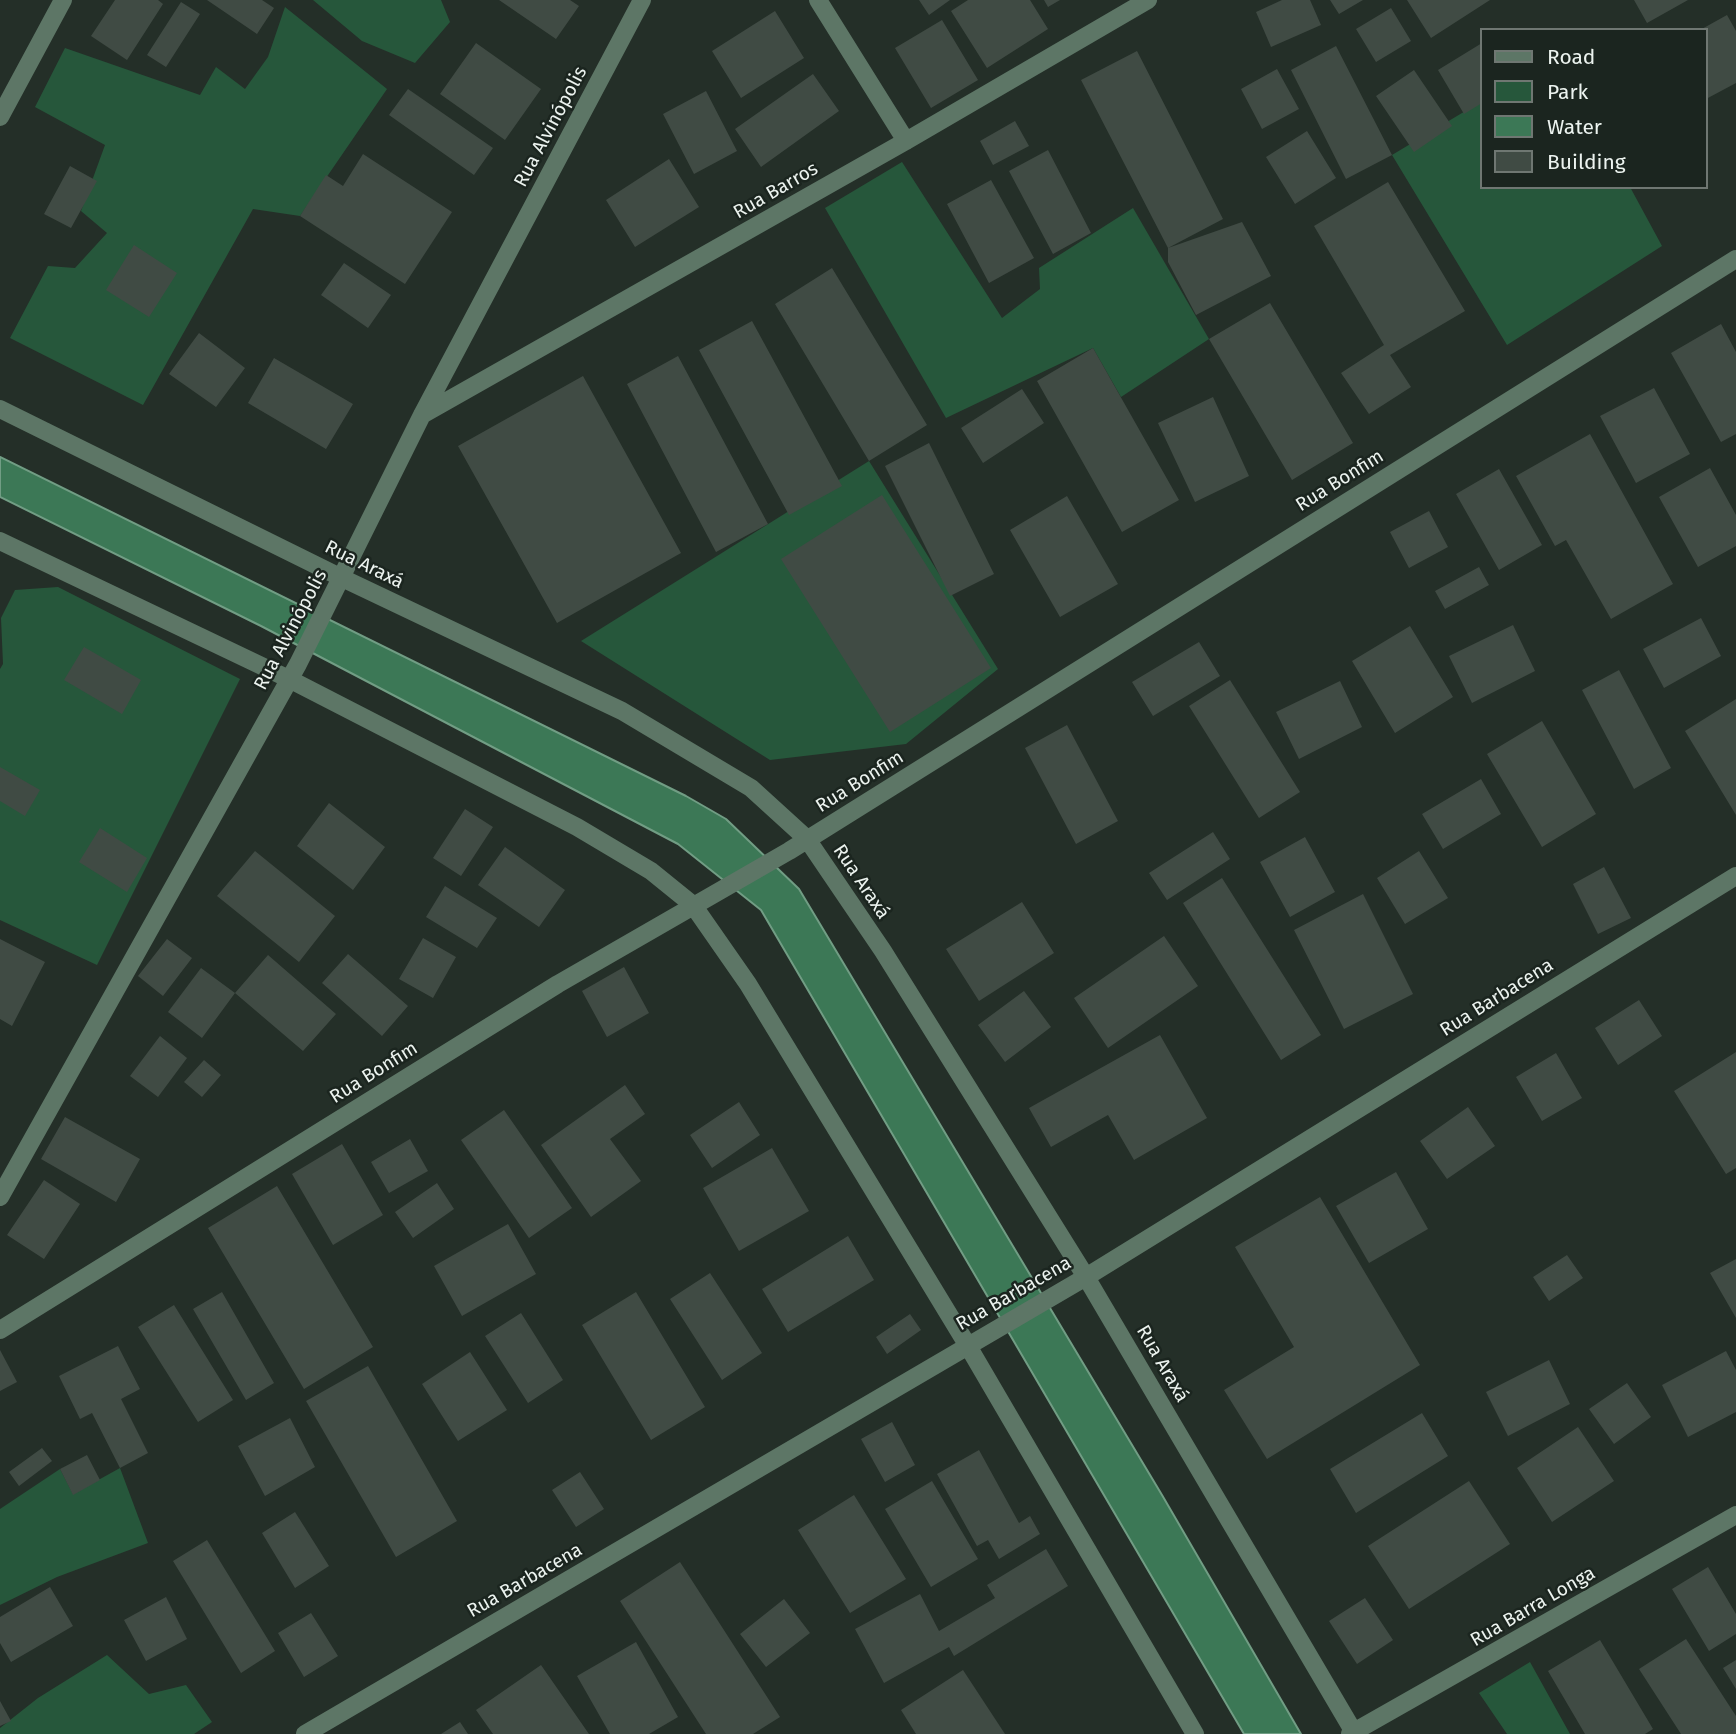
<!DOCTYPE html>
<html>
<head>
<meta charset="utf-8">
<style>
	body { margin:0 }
	#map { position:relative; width:1736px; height:1734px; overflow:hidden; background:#242f28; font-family:"Fira Sans",sans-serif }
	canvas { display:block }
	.legend { position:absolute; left:1480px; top:28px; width:228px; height:161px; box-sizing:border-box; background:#1b251f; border:2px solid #6f7772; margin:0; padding:9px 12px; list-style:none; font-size:21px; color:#ecf3ef }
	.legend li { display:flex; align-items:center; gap:14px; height:35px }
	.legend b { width:35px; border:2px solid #6f7772 }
</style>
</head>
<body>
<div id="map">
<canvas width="1736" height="1734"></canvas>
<ul class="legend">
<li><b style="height:9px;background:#5d7666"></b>Road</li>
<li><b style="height:19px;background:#26573b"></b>Park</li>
<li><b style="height:19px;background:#3c7856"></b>Water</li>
<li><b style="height:19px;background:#404b44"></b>Building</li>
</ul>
</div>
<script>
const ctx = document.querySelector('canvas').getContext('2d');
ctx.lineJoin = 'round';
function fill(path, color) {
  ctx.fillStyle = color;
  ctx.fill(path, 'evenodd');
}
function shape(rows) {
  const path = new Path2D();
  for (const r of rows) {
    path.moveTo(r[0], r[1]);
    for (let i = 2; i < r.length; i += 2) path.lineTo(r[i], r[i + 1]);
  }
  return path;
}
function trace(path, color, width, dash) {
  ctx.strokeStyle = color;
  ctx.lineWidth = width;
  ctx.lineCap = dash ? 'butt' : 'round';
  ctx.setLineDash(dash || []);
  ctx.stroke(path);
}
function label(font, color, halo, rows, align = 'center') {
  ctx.font = font + ' "Fira Sans",sans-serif';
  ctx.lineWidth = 5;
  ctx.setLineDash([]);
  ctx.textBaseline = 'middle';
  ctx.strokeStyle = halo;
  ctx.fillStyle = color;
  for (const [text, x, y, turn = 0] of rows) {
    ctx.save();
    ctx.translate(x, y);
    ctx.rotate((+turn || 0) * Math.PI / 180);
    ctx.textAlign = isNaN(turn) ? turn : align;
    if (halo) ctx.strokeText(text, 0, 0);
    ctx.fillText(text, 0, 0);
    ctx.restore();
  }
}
const green = shape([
	[313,0,441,0,450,22,415,63,362,41],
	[285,7,387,89,300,216,253,209,143,405,10,338,48,266,75,268,107,233,81,211,105,145,35,107,65,48,200,95,216,67,245,89,268,57],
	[1482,101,1482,187,1630,187,1662,246,1507,345,1392,155],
	[902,162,1002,318,1040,289,1039,268,1133,208,1209,339,1121,397,1093,348,946,418,825,208],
	[869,461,998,669,906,744,770,760,581,641],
	[58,587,240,679,97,965,0,920,0,669,3,664,1,618,15,590],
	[120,1468,148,1543,57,1577,0,1605,0,1509,60,1469,73,1494],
	[107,1655,149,1694,186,1685,212,1722,194,1734,0,1734,0,1728,38,1698],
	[1530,1662,1570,1734,1507,1734,1479,1693]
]);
const water = shape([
	[0,457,686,796,726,819,799,889,1162,1495,1301,1734,1244,1734,761,910,678,844,261,626,0,497,0,457]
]);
const building = shape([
	[115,0,158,0,163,4,127,60,91,36],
	[207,0,262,0,274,8,257,34],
	[499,0,570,0,579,6,556,39],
	[919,0,950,0,929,15],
	[968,0,1030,0,1048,29,987,68,951,11],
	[1044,0,1060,0,1048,7],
	[1282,0,1310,0,1321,25,1271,47,1256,12],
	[1330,0,1363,0,1339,14],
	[1407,0,1490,0,1431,38],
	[1634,0,1688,0,1647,23],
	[181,2,200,14,166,67,147,55],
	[1391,8,1411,41,1376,62,1356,29],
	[775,11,804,58,741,98,712,51],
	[1727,15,1736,31,1736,83,1706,99,1706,30,1700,30],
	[942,20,978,80,931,108,895,48],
	[476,43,541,89,505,140,440,94],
	[1482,43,1482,103,1464,114,1438,70],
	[1336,46,1392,155,1346,179,1291,70],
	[1137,51,1223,219,1168,248,1242,222,1271,276,1196,315,1168,262,1168,248,1081,80],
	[1277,69,1299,109,1262,129,1241,89],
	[1414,70,1452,126,1414,152,1376,96],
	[813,74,839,111,761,167,735,129],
	[408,89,493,148,474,175,389,115],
	[706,91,737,151,694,174,663,114],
	[1015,121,1029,146,993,165,980,141],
	[1307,131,1336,178,1295,204,1266,157],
	[1048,150,1091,233,1053,254,1009,171],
	[363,154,452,212,405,284,300,216,326,175,343,186],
	[669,159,699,207,635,247,606,200],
	[70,166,97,181,71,228,44,214],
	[991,180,1034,258,989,283,947,204],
	[1388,182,1465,311,1390,355,1411,387,1369,414,1341,373,1384,345,1314,226],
	[134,245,177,273,149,317,106,290],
	[344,263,391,295,368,328,321,295],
	[832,268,927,425,869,461,775,304],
	[1270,303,1353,443,1292,480,1209,339],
	[752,321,842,486,789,515,699,350],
	[1721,324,1736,352,1736,434,1721,442,1671,353],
	[199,333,245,368,216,407,169,374],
	[1093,348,1179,500,1122,532,1037,381],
	[678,356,768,524,716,552,627,384],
	[274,358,353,404,326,449,248,403],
	[583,376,681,553,557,623,458,446],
	[1654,388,1690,454,1636,483,1600,416],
	[1022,389,1044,423,983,463,961,428],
	[1213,397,1249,476,1195,502,1158,423],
	[1590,434,1673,584,1611,619,1566,540,1555,546,1516,476],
	[929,443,994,574,950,596,885,466],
	[1710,468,1736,515,1736,546,1698,567,1659,497],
	[1499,469,1542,545,1499,570,1456,494],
	[882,495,991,668,890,732,781,559],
	[1067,496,1118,584,1060,617,1010,530],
	[1429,511,1448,547,1409,568,1390,532],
	[1479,567,1489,585,1445,609,1435,591],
	[1701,618,1721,656,1664,688,1643,649],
	[1513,625,1535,671,1472,703,1449,656],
	[1410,626,1453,697,1395,733,1352,661],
	[1199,642,1220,676,1153,716,1132,682],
	[84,647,141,680,122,714,64,680],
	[1619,670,1671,768,1634,789,1582,690],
	[1230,680,1300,792,1259,818,1189,706],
	[1340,681,1362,727,1299,759,1276,712],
	[1736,699,1736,815,1685,731],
	[1542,721,1596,814,1542,847,1487,754],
	[1067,725,1118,821,1076,844,1025,748],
	[0,767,40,790,25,816,0,801],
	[1481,779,1501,814,1443,849,1422,814],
	[329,803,385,847,353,890,297,846],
	[465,809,493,827,461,876,433,858],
	[100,828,147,858,127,892,79,862],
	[1213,832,1230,859,1167,900,1149,873],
	[1305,837,1335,892,1290,917,1260,862],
	[505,847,565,890,539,927,478,885],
	[255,851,335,916,299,962,217,896],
	[1419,851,1448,898,1405,924,1377,878],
	[1604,867,1631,918,1598,934,1573,884],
	[1222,878,1321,1035,1281,1060,1183,903],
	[445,886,497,918,477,948,426,917],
	[1363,894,1413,994,1344,1029,1294,930],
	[1022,902,1054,953,979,1001,946,949],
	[1164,936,1198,986,1108,1048,1074,998],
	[423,938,456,957,433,998,399,979],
	[0,939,45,962,12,1026,0,1019],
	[167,939,192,958,163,996,138,976],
	[348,954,408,1006,382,1036,322,983],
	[268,955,336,1014,303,1051,235,993],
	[624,967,649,1013,607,1037,582,991],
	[201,968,235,993,202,1038,168,1012],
	[1024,991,1051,1027,1005,1062,978,1025],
	[1639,1000,1662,1036,1618,1065,1595,1028],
	[1160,1035,1207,1118,1134,1160,1108,1115,1051,1147,1029,1108],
	[160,1036,187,1058,158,1097,130,1076],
	[1736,1052,1736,1168,1726,1174,1674,1091],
	[1556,1053,1582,1098,1542,1121,1516,1077],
	[204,1060,221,1075,202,1097,184,1082],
	[625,1085,645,1114,610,1139,641,1181,591,1217,541,1145],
	[739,1102,760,1135,712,1168,690,1135],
	[1468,1107,1495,1146,1447,1179,1420,1141],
	[504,1110,572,1208,529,1238,461,1140],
	[65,1117,140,1159,116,1202,41,1159],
	[410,1139,428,1171,389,1193,371,1162],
	[342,1144,383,1215,333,1245,292,1174],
	[772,1148,809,1211,739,1251,703,1188],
	[1396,1172,1428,1229,1369,1263,1336,1206],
	[44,1180,80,1204,44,1259,7,1235],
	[437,1183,454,1209,413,1238,395,1212],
	[277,1186,373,1347,304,1389,208,1228],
	[1320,1197,1420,1365,1267,1459,1224,1390,1294,1347,1235,1247],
	[508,1224,536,1274,462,1316,434,1266],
	[848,1236,874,1280,788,1332,762,1289],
	[1567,1255,1583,1278,1549,1301,1533,1277],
	[1736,1259,1736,1318,1710,1273],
	[710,1273,762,1353,722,1380,670,1299],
	[222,1292,274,1383,246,1400,193,1309],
	[636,1292,705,1407,651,1440,582,1325],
	[174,1305,233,1400,198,1422,138,1327],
	[521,1313,563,1380,528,1403,485,1336],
	[910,1314,921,1330,887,1354,876,1337],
	[118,1346,140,1389,121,1399,148,1453,120,1468,92,1413,80,1419,59,1376],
	[0,1350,17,1382,0,1391],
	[1726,1351,1736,1370,1736,1412,1688,1437,1662,1385],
	[470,1352,507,1410,458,1441,422,1384],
	[1549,1360,1570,1404,1508,1436,1486,1392],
	[368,1366,457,1521,396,1557,306,1401],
	[1627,1383,1651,1417,1614,1444,1589,1409],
	[1422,1413,1448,1456,1356,1513,1330,1469],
	[290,1418,315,1467,265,1496,238,1446],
	[892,1422,915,1465,885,1482,861,1439],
	[1578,1427,1614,1481,1552,1522,1517,1468],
	[42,1448,52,1461,19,1486,9,1472],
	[979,1450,1019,1523,1030,1516,1040,1534,999,1559,988,1540,977,1546,937,1474],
	[87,1455,100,1480,73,1495,60,1469],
	[580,1472,604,1509,576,1527,552,1490],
	[932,1481,978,1559,931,1587,885,1509],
	[1469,1481,1510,1544,1409,1609,1368,1546],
	[854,1495,906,1579,850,1613,798,1530],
	[295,1512,329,1566,295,1588,262,1533],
	[207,1540,275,1651,241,1673,173,1561],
	[1046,1549,1068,1586,954,1656,949,1647,884,1683,855,1629,920,1594,939,1631,995,1598,987,1585],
	[680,1562,780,1717,753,1734,706,1734,620,1601],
	[1708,1567,1736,1614,1736,1634,1709,1651,1672,1589],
	[50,1587,73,1626,11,1662,0,1643,0,1617],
	[166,1597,187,1639,146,1661,124,1620],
	[1365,1598,1393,1640,1357,1664,1329,1621],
	[784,1599,810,1633,766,1667,740,1634],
	[311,1613,338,1656,304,1677,278,1633],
	[1686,1639,1736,1716,1736,1734,1681,1734,1639,1669],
	[1600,1640,1653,1729,1645,1734,1585,1734,1548,1671],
	[636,1642,678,1717,649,1734,610,1734,577,1676],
	[1736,1660,1736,1689,1723,1668],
	[541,1665,589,1734,493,1734,476,1710],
	[963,1670,1005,1734,916,1734,901,1710],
	[0,1701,11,1721,0,1726],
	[460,1722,468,1734,441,1734]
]);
const minor = shape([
	[818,0,906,141],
	[0,117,63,0],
	[0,409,342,578,622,711,751,788,807,839,883,951,1086,1277,1355,1734],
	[422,415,906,141,1148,0],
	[0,541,289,679,577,827,651,871,693,905,748,984,968,1346,1195,1734],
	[0,1197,298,664,422,415,642,0],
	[0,1330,558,984,789,851,1736,259],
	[305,1734,1086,1277,1736,876],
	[1350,1734,1736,1515]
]);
const streetNames = [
	["Rua Alvinópolis",551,127,-62],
	["Rua Barros",776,191,-30],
	["Rua Bonfim",1340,481,-32],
	["Rua Araxá",364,565,26],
	["Rua Alvinópolis",291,630,-62],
	["Rua Bonfim",860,782,-32],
	["Rua Araxá",861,882,56],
	["Rua Barbacena",1497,998,-32],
	["Rua Bonfim",374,1073,-32],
	["Rua Barbacena",1014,1294,-30],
	["Rua Araxá",1162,1364,60],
	["Rua Barbacena",525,1581,-30],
	["Rua Barra Longa",1533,1607,-30]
];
fill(green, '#26573b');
fill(water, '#3c7856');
trace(water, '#719d84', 2);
fill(building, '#404b44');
trace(minor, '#5d7666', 18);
label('19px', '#ecf3ef', '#1b251f', streetNames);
</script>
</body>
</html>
